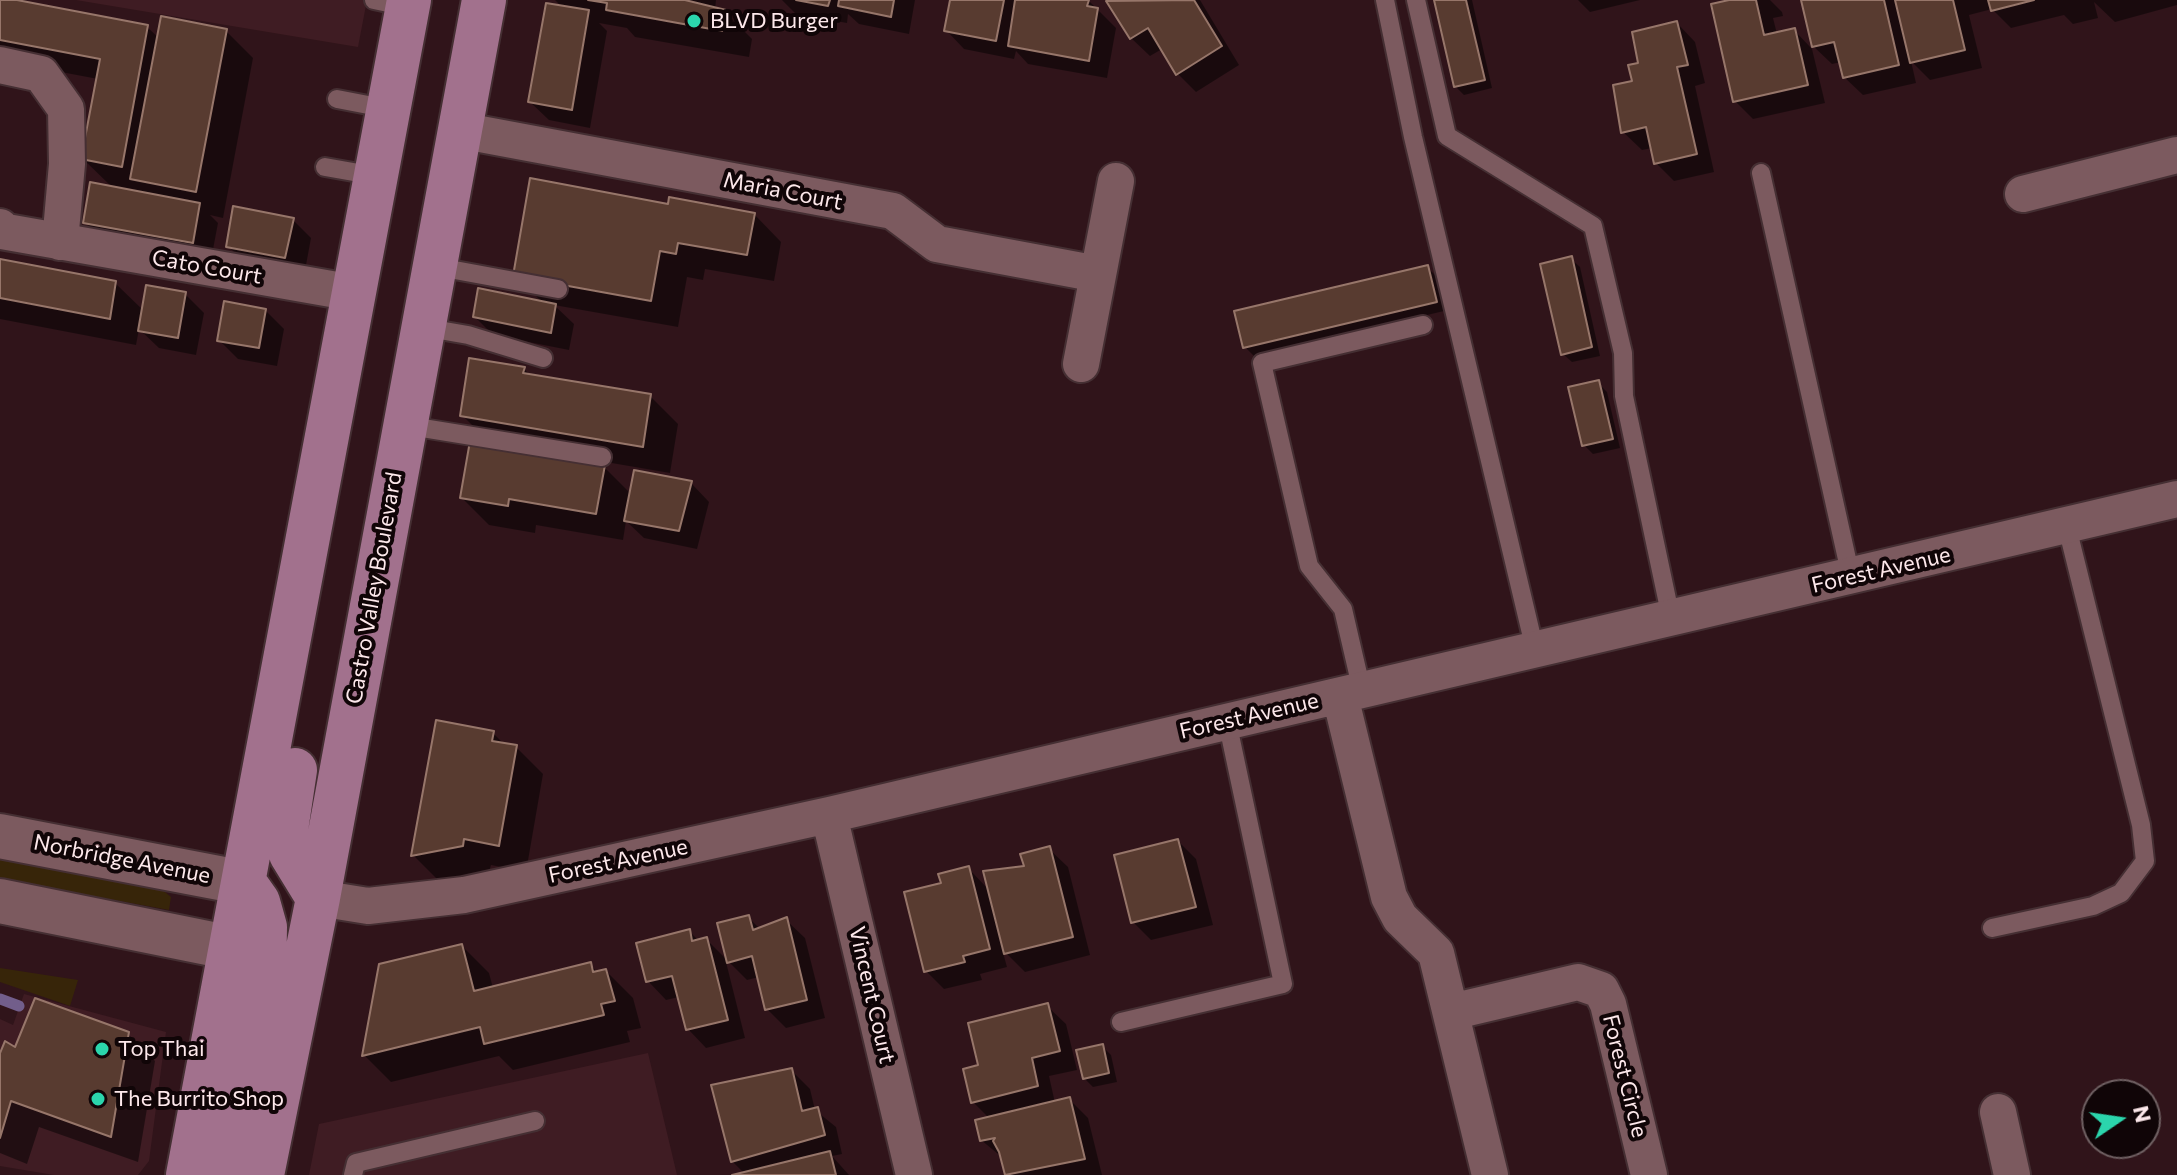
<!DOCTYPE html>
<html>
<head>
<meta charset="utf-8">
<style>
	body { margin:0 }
	#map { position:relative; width:2177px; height:1175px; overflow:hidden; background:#30141a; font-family:Commissioner,sans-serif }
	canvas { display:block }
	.north { position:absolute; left:2081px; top:1079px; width:80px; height:80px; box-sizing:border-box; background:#100507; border:2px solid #6f6062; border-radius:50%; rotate:77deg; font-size:22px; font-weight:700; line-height:32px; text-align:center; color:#fde8eb }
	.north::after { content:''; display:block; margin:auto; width:28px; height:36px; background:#2bd5ac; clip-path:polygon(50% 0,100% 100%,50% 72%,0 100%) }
</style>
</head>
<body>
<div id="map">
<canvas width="2177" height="1175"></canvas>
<div class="north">N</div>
</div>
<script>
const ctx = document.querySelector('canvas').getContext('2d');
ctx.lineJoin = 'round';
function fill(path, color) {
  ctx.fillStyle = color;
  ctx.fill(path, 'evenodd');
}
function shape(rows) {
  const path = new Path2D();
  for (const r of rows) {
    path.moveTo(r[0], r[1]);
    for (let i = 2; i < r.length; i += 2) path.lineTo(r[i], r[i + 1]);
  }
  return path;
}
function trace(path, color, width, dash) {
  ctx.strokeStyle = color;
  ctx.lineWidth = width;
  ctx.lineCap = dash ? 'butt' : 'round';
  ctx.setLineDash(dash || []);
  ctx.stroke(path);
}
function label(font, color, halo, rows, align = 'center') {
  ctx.font = font + ' Commissioner,sans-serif';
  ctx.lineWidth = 8;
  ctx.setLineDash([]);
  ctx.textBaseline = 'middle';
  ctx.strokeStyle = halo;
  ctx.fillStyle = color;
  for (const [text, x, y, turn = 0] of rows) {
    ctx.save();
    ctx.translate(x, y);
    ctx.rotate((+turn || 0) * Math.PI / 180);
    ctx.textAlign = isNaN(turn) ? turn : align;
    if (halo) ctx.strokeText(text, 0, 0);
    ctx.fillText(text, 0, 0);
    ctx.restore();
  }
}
const built = shape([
	[76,0,367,0,358,47],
	[24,994,166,1032,149,1161,138,1175,54,1175,0,1166,0,1019,13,1025],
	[648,1053,677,1175,309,1175,319,1124]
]);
const green = shape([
	[0,847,159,887,171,897,169,910,0,879],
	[0,968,78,980,70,1006,0,982]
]);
const shadow = shape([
	[0,0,147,27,159,38,226,31,253,58,223,218,210,215,218,223,211,260,104,240,85,222,113,188,83,159,98,79,8,62,0,54],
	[555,0,716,0,715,10,725,12,752,39,749,57,635,37,627,28,599,23,607,31,590,128,549,120,530,102,563,8],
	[782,0,915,0,909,34,859,24,848,14,847,23,796,14],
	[952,0,1088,0,1116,28,1107,78,1028,64,1016,51,1014,59,964,49,946,30],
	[1112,0,1200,0,1239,65,1196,92,1177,73,1162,49,1150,56,1131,38,1109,2],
	[1436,0,1472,0,1492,88,1464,95,1455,86],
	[1578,0,1640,0,1590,12],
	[1738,0,1770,0,1782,12,1783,16,1773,18,1777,34,1794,30,1812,49,1825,103,1753,119,1735,101],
	[1803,0,2177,0,2177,5,2115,22,2094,2,2098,18,2073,24,2064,15,2011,28,1992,9,1969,15,1982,68,1930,80,1911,61,1916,83,1863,95,1844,77,1841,62,1832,64,1813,46],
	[1677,23,1695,42,1705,83,1695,86,1714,172,1674,181,1656,163,1652,148,1642,150,1623,132,1634,82],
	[670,206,754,214,781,242,774,281,705,269,703,280,687,277,678,327,554,305,574,324,569,350,493,335,475,317,543,303,515,275],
	[293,220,311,238,304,276,246,264,228,246],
	[1571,259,1580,267,1600,356,1572,362,1563,354],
	[0,261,115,283,144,311,185,294,204,313,196,355,159,348,139,329,136,345,0,319],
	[1427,267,1436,276,1444,311,1254,356,1245,347],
	[265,310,284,329,277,366,238,359,219,340],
	[524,369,531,376,650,396,678,424,670,473,489,442,462,415],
	[1598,383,1607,392,1620,448,1593,454,1584,445],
	[604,467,631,494,691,483,709,502,697,549,644,538,626,521,623,540,536,525,535,533,489,525,462,498],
	[493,733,505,745,516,747,543,774,526,872,491,865,489,872,440,882,413,855],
	[1178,841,1196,859,1213,925,1151,940,1133,922],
	[1049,849,1068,867,1090,955,1025,972,1002,949,1007,967,980,974,982,980,944,989,926,971,943,884,968,868,990,891],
	[748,917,760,929,786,920,805,938,825,1018,786,1028,767,1009,759,977,747,980,725,958,745,1038,706,1048,688,1029,679,997,666,1000,648,981,689,931,699,941,706,939,729,962],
	[462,946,489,973,493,988,590,964,598,973,606,971,633,998,641,1028,627,1031,630,1042,513,1070,499,1056,391,1082,364,1055],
	[1047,1006,1066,1024,1077,1070,1049,1076,1055,1103,1069,1099,1088,1118,1102,1175,1007,1175,1003,1158,981,1140,989,1118,973,1102,980,1066],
	[128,1034,155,1061,138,1162,39,1127,27,1164,0,1153,0,1058,16,1049],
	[1102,1046,1111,1055,1117,1082,1093,1087,1084,1078],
	[792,1071,810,1089,815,1110,836,1127,842,1154,832,1156,849,1175,741,1175,745,1174,732,1161]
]);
const stream = shape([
	[0,999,19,1006]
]);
const building = shape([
	[0,0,17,0,148,25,122,167,81,159,100,59,0,40,0,0],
	[588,0,685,0,726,10,722,31,606,10,607,3,588,0],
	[796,0,830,0,828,6,796,0],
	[839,0,894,0,891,17,838,6,839,0],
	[950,0,1004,0,996,41,944,31,950,0],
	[1015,0,1089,0,1087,6,1098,8,1089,61,1008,46,1015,0],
	[1194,0,1222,46,1176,75,1148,28,1130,39,1106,1,1194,0],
	[1434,0,1466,0,1485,80,1454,87,1434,0],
	[1729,0,1756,0,1764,35,1795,28,1808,85,1733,102,1711,4,1729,0],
	[1801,0,1884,0,1899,65,1843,78,1834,42,1812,47,1801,0],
	[1895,0,1953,0,1965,50,1910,63,1895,0],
	[1988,0,2034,0,1991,11,1988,0],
	[546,3,589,10,572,110,528,102,546,3],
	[161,16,227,29,196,192,130,179,161,16],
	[1677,21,1688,65,1677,67,1697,154,1654,164,1646,127,1621,133,1613,85,1632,81,1628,65,1638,63,1632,32,1677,21],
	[530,178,668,204,669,197,755,213,747,255,678,243,676,254,660,251,651,301,513,276,530,178],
	[90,182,200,203,193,243,83,223,90,182],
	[233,206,294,218,285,258,226,247,233,206],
	[1572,256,1592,347,1561,355,1540,264,1572,256],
	[0,259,116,281,110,319,0,298,0,259],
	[1428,265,1437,302,1243,348,1234,311,1428,265],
	[146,285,186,292,178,338,138,331,146,285],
	[478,288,556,304,551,333,473,317,478,288],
	[224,301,266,309,259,348,217,341,224,301],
	[469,358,525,367,523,373,651,394,643,447,460,416,469,358],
	[1599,380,1613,439,1582,446,1568,387,1599,380],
	[470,441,605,465,596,514,509,499,508,506,460,498,470,441],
	[634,470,692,481,679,531,624,521,634,470],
	[436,720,494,731,492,741,517,745,499,846,464,839,463,846,411,856,436,720],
	[1178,839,1196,907,1131,923,1114,855,1178,839],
	[1050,846,1073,937,1004,954,983,871,1024,866,1020,854,1050,846],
	[969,866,990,949,963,956,965,962,924,972,904,892,941,883,938,874,969,866],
	[749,915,753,930,787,917,807,1000,765,1010,752,956,727,963,717,923,749,915],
	[690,929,692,941,707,937,728,1020,686,1030,672,976,646,982,636,943,690,929],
	[462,944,474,991,591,962,593,972,606,969,615,1001,601,1004,604,1015,484,1044,480,1027,362,1056,379,964,462,944],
	[35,998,129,1032,111,1137,11,1101,0,1138,0,1053,5,1041,15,1047,35,998],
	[1048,1003,1060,1051,1032,1058,1038,1086,971,1103,963,1069,978,1065,968,1023,1048,1003],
	[1103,1044,1109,1073,1083,1079,1076,1050,1103,1044],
	[792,1068,802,1111,818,1107,825,1135,731,1162,711,1085,792,1068],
	[1070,1097,1085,1159,1005,1175,999,1152,993,1141,995,1138,980,1141,975,1120,1070,1097],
	[830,1151,836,1175,732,1175,830,1151]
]);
const service = shape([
	[374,0,407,7],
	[1385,0,1413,137,1535,650],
	[1416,0,1447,136,1593,226,1623,353,1624,396,1671,618],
	[337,99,389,109],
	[325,167,376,176],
	[1761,173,1851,577],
	[433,266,558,289],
	[422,327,468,335,543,358],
	[404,425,602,457],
	[1362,691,1343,609,1309,566,1262,363,1423,325],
	[1992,928,2093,906,2121,893,2145,861,2141,825,2067,527],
	[1121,1022,1283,984,1227,721],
	[353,1175,356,1163,535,1121]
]);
const minor = shape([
	[0,65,41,74,66,109,67,164,60,242],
	[459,130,893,211,937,244,1098,274],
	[2023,194,2177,155],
	[0,227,1,231,354,293],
	[1081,364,1116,181],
	[1340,696,1389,897,1400,918,1436,953,1490,1175],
	[829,815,914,1175],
	[318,898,368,906,464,895,829,815,2177,499],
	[1451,1012,1578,982,1601,990,1608,1004,1649,1175],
	[1998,1112,2012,1175]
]);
const tertiary = shape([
	[0,836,245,883],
	[0,901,232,948]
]);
const primary = shape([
	[295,770,286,830,291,854,318,898],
	[188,1175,409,0],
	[230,1175,264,988,265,927,258,902,246,885],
	[262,1175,318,898,484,0]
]);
const markers = [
	[694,21,8,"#2bd5ac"],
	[102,1049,8,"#2bd5ac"],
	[98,1099,8,"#2bd5ac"]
];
const poiNames = [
	["BLVD Burger",710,21],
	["Top Thai",118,1049],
	["The Burrito Shop",114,1099]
];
const streetNames = [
	["Maria Court",783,191,11],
	["Cato Court",207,267,10],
	["Forest Avenue",1881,570,-13],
	["Castro Valley Boulevard",374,588,-80],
	["Forest Avenue",1249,716,-13],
	["Norbridge Avenue",122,859,11],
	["Forest Avenue",618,861,-12],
	["Vincent Court",872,995,77],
	["Forest Circle",1625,1076,76]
];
fill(built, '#3f1c23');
fill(green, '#372509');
fill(shadow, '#0007');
trace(stream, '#725e8b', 11);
fill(building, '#583b30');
trace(building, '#97766a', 2);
trace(service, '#452f33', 22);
trace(minor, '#452f33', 40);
trace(tertiary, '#452f33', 48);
trace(primary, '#452f33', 48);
trace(service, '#7c5a5f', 18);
trace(minor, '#7c5a5f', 36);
trace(tertiary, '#7c5a5f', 44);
trace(primary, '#a2718d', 44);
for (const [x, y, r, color] of markers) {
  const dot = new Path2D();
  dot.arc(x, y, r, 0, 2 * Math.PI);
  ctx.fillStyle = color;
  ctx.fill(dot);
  trace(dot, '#100507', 3);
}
label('22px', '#fde8eb', '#100507', poiNames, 'left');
label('22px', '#fde8eb', '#100507', streetNames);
</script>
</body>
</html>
